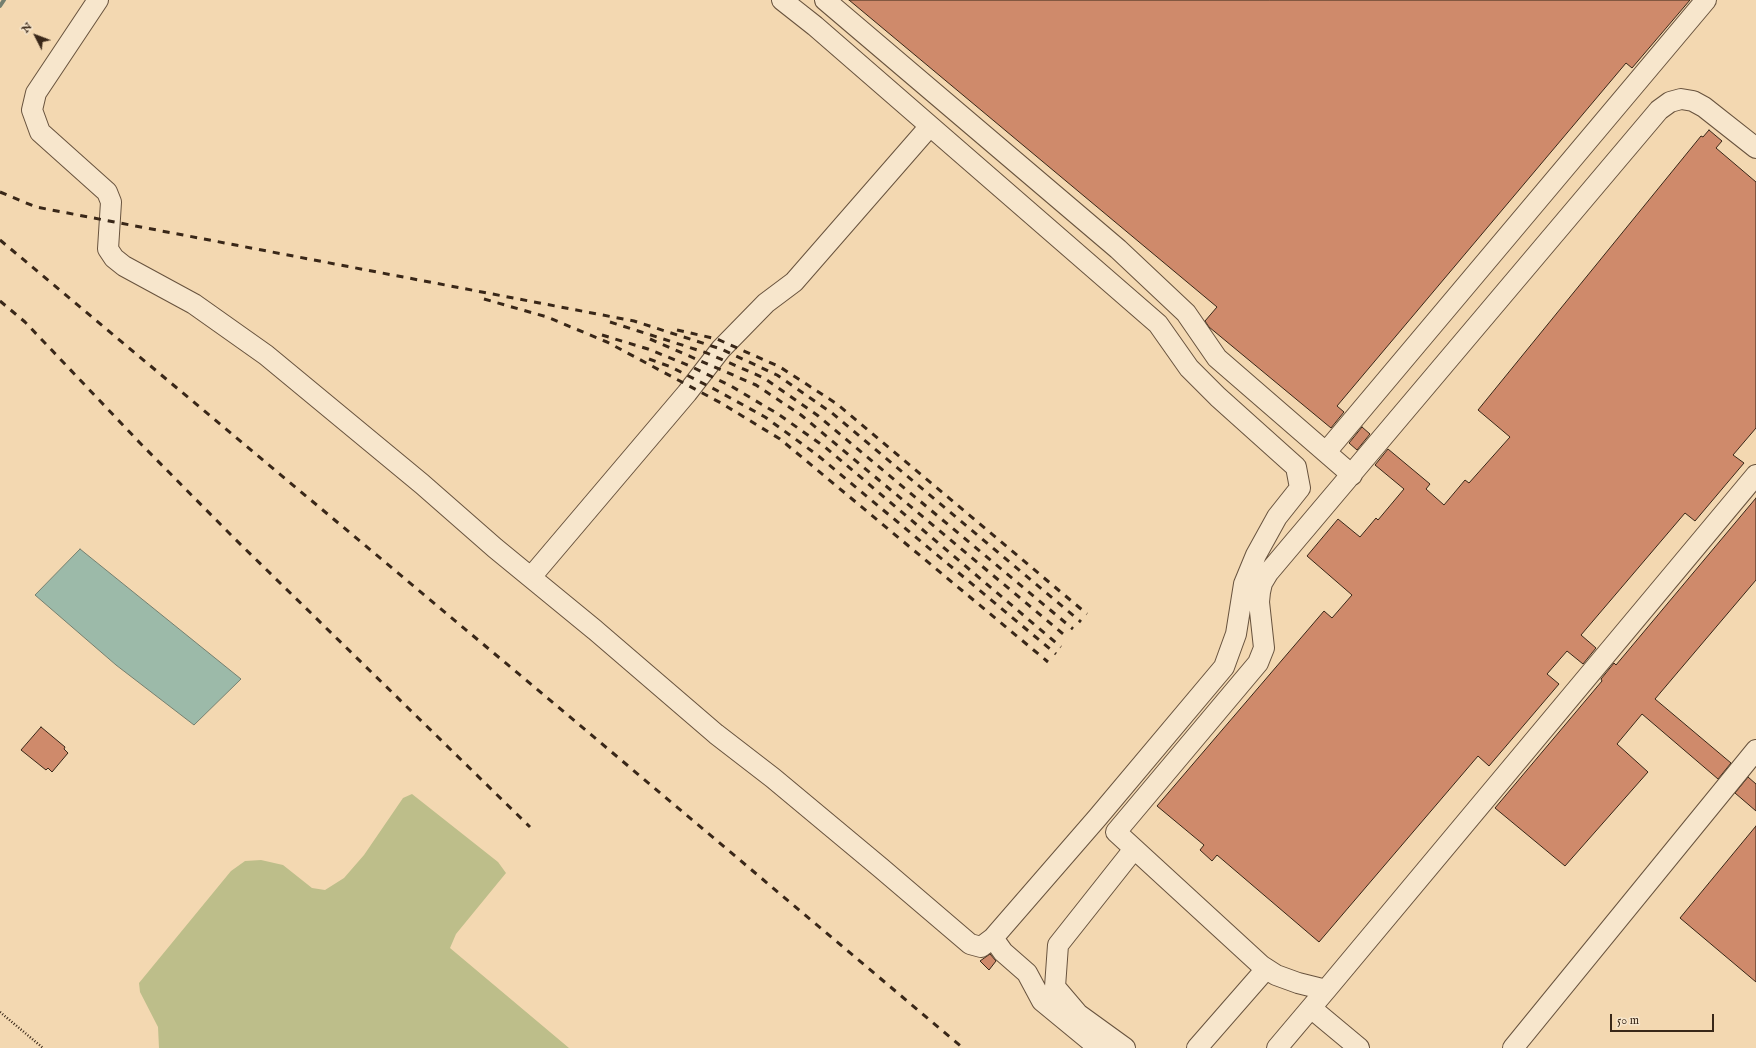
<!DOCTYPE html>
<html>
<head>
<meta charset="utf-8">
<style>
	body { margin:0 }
	#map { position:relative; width:1756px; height:1048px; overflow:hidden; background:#f3d8b1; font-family:"IM FELL English",serif }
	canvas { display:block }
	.north { position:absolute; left:16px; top:16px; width:40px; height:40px; -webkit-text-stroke:3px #f7e6cc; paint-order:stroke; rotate:312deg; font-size:11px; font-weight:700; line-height:16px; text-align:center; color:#392718 }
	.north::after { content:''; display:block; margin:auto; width:14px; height:18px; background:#392718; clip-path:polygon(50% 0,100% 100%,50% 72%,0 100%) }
	.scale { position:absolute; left:1610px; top:1014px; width:104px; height:18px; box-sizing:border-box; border:2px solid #392718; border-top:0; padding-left:5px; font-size:12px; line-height:14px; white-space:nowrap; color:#392718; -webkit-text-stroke:3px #f7e6cc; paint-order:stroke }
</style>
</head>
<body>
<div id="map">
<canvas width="1756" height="1048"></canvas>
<div class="north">N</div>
<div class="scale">50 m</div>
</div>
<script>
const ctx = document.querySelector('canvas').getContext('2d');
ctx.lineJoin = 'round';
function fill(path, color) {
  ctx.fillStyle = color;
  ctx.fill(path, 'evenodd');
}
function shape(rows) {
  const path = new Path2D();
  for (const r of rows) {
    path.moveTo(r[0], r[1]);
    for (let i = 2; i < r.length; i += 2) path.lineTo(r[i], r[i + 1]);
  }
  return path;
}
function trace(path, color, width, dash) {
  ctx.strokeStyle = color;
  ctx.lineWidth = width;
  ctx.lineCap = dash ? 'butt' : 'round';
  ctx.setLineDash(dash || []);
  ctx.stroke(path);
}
const green = shape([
	[412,794,498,862,506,873,456,934,450,948,569,1048,159,1048,158,1027,140,992,139,983,231,871,245,861,261,860,283,865,312,888,325,890,344,878,364,855,403,798]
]);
const water = shape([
	[80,549,241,679,194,725,116,665,35,595,80,549]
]);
const stream = shape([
	[0,6,4,0]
]);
const building = shape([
	[849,0,1690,0,1632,68,1626,63,1337,406,1344,412,1331,428,1209,327,1205,321,1217,307,849,0],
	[1709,130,1722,141,1716,148,1756,182,1756,428,1733,455,1744,463,1695,521,1685,513,1581,635,1596,648,1583,664,1567,651,1547,674,1559,684,1489,766,1478,756,1319,942,1217,855,1212,861,1200,850,1204,845,1157,806,1324,611,1332,618,1352,595,1307,556,1338,519,1360,537,1376,518,1378,520,1404,489,1375,465,1388,449,1430,484,1426,489,1444,505,1465,480,1469,483,1510,437,1478,410,1701,136,1703,137,1709,130],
	[1362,427,1370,434,1357,450,1349,443,1362,427],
	[1756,498,1756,580,1655,699,1731,763,1718,779,1642,714,1617,744,1648,772,1565,866,1495,808,1602,681,1601,679,1614,663,1616,665,1756,498],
	[41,727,65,747,64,749,68,753,52,772,48,768,46,770,21,750,41,727],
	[1748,777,1756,784,1756,811,1735,793,1748,777],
	[1756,826,1756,982,1680,918,1756,826],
	[990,954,996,961,989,970,980,961,990,954]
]);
const path = shape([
	[0,1012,43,1048]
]);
const minor = shape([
	[98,0,36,93,32,110,40,132,107,192,111,202,108,249,114,258,124,266,194,304,266,355,422,484,495,548,595,630,716,734,773,778,881,868,970,944,981,947,993,938,1098,817,1224,667,1236,634,1244,584,1256,555,1277,517,1300,488,1296,467,1218,397,1189,368,1158,324,815,26,782,0],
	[825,0,1118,249,1186,313,1217,358,1352,475],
	[1756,148,1704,107,1693,101,1681,99,1670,102,1659,110,1268,573,1262,583,1260,592,1259,602,1264,648,1258,663,1116,832,1262,966,1276,975,1298,983,1326,990,1756,475],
	[1326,452,1706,0],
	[531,577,687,393,721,349,766,303,794,282,930,126],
	[993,938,1003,952,1027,973,1042,1001,1099,1048],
	[1311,1008,1359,1048],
	[1125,1048,1078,1014,1055,987,1058,945,1134,849],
	[1197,1048,1266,969],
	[1277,1048,1326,990],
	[1513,1048,1756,750]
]);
const rail = shape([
	[0,192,36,207,634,321,721,349,777,375,832,413,1081,622],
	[0,240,557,706,963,1048],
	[484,299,547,317,607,342,721,403,780,439,1048,662],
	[0,301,25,322,140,443,234,538,530,827],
	[610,322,707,353,764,378,817,415,1073,629],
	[677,330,717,339,780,367,837,404,1087,614],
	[602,335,648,349,690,366,731,386,778,414,825,447,1061,647],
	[650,339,756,385,801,415,1068,638],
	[649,359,671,367,716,390,765,417,816,454,1056,654]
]);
fill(green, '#bdbe8a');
fill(water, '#9cbaa9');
trace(water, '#747f6f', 1);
trace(stream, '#747f6f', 4);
fill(building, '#cf8a6b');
trace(building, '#392718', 1);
trace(minor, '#68533e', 22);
trace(path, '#392718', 2.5, [1, 2]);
trace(minor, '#f7e6cc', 20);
trace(rail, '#392718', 3, [7, 7]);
</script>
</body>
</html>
